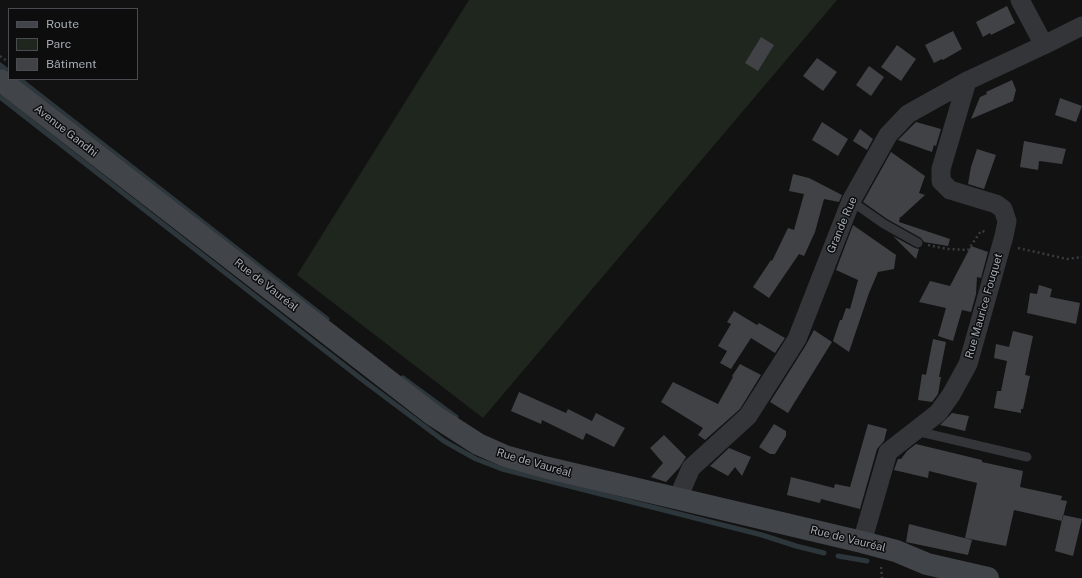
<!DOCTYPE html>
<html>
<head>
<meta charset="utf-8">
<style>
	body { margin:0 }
	#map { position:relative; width:1082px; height:578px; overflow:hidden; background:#121213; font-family:"Public Sans",sans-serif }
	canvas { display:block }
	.legend { position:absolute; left:8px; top:8px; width:130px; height:72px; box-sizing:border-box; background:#0d0d0e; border:1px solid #494c50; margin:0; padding:5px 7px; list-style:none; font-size:12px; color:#a4abb3 }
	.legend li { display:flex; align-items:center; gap:8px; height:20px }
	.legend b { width:20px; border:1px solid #494c50 }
</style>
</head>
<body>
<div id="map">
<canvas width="1082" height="578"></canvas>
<ul class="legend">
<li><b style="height:5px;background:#414448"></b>Route</li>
<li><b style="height:11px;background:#1e261e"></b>Parc</li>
<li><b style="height:11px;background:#414246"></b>Bâtiment</li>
</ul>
</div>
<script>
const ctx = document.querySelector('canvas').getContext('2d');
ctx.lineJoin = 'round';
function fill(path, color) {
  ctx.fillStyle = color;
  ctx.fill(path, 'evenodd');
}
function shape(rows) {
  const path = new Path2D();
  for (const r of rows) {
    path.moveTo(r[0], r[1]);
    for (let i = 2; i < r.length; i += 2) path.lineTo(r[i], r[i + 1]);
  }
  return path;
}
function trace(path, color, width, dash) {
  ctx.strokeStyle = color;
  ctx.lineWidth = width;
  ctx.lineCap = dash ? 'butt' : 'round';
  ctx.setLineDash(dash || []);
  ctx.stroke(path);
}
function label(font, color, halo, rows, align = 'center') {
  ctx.font = font + ' "Public Sans",sans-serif';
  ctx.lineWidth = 3;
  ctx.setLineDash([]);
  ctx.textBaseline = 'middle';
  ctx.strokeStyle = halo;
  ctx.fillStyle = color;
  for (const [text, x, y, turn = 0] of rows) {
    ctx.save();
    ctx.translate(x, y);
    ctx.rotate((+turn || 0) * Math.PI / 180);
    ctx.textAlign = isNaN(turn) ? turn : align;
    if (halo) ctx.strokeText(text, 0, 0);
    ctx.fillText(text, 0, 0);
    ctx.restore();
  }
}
const green = shape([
	[469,0,837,0,483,418,297,275]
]);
const stream = shape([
	[0,65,9,72],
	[19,79,327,319],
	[0,97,364,381,444,441,458,449,476,459,502,469,762,535,796,546,824,553],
	[403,378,456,417],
	[838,556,867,561]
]);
const building = shape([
	[1007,6,1015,23,991,35,990,33,983,37,976,22],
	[953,31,962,49,943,60,942,59,934,63,925,45],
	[761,37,774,45,758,71,745,63],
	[897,45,916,59,901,81,881,67],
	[817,58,837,72,823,91,803,76],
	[869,66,884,77,871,96,856,85],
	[1012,80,1016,90,1013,101,971,119,980,97,987,94,986,92],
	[1060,98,1082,106,1076,122,1055,115],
	[822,122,848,139,838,156,812,140],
	[916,122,941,129,936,146,934,145,932,152,898,140],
	[860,129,873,139,867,150,853,141],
	[1024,141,1066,149,1062,164,1039,161,1038,170,1020,167],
	[977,149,996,155,984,189,968,184,971,167],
	[891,152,925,176,919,193,925,195,901,217,900,217,899,222,950,239,948,246,924,242,921,238,887,219,863,202],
	[793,174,809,178,842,195,839,202,824,199,815,232,804,256,799,254,769,298,753,287,771,260,772,261,788,228,794,230,804,194,789,191],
	[853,225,896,255,894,269,878,272,869,293,849,352,833,341,840,320,842,320,846,308,850,309,858,280,836,270],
	[893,236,915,248,919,249,916,259],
	[971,246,988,252,981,278,977,277,976,294,971,312,962,310,953,341,938,336,946,308,919,302,930,281,950,286],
	[1039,285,1052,289,1050,297,1080,303,1076,324,1027,313,1030,293,1037,294],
	[734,311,757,325,759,323,785,338,775,353,751,338,731,369,720,363,727,351,718,346,731,324,727,322],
	[814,330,832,342,788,413,770,402,806,345],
	[1013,331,1033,336,1025,375,1030,376,1023,409,1021,409,1021,413,994,408,997,391,1001,391,1007,361,994,358,996,344,1009,347],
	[933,339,946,342,939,377,941,377,938,394,932,402,918,400,922,374,926,375],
	[740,364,761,375,740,409,705,440,698,435,703,428,661,402,673,382,718,404,733,377,732,376],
	[519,392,566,413,568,409,592,421,596,413,625,428,614,447,586,433,583,440,542,420,541,424,511,411],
	[952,413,969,416,965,431,940,425],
	[774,424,786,431,786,436,775,454,770,454,759,447],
	[868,424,887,429,884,441,877,449,860,509,821,499,820,503,787,495,791,477,834,488,835,484,850,487],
	[664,435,686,457,679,468,666,482,651,477,663,463,650,448],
	[916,444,982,460,982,462,1023,471,1020,487,1062,496,1061,500,1067,501,1062,521,1014,510,1006,546,965,538,977,483,929,471,928,478,894,470,898,459,901,459,907,451],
	[729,448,751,457,742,476,735,467,728,476,710,466],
	[1063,515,1082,519,1073,556,1055,551],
	[909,524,972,540,968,555,906,542]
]);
const path = shape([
	[0,56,7,61],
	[928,245,947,249,968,250,981,231,987,232],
	[1018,248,1067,259,1082,257],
	[881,567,882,578]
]);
const service = shape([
	[851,201,884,224,918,243],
	[916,431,1027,457]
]);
const minor = shape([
	[1020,0,1044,45],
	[680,500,681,491,691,468,748,416,797,339,851,201,888,135,908,114,967,81,1044,45,1082,26],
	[862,542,888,452,938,413,951,395,968,364,1004,236,1007,221,1003,209,996,204,950,190,941,181,941,169,967,81]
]);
const secondary = shape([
	[0,80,433,415,478,444,505,456,544,467,862,542,896,551,927,564,988,578]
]);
const streetNames = [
	["Avenue Gandhi",66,131,38],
	["Grande Rue",842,225,-67],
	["Rue de Vauréal",266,285,38],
	["Rue Maurice Fouquet",984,306,-74],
	["Rue de Vauréal",534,463,16],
	["Rue de Vauréal",848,539,14]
];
fill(green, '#1e261e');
trace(stream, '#2c363b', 5);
fill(building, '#414246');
trace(path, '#393c3f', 2.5, [2, 3]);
trace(service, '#333538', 9);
trace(minor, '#333538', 19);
trace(secondary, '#414448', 22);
label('11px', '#a4abb3', '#0d0d0e', streetNames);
</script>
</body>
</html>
